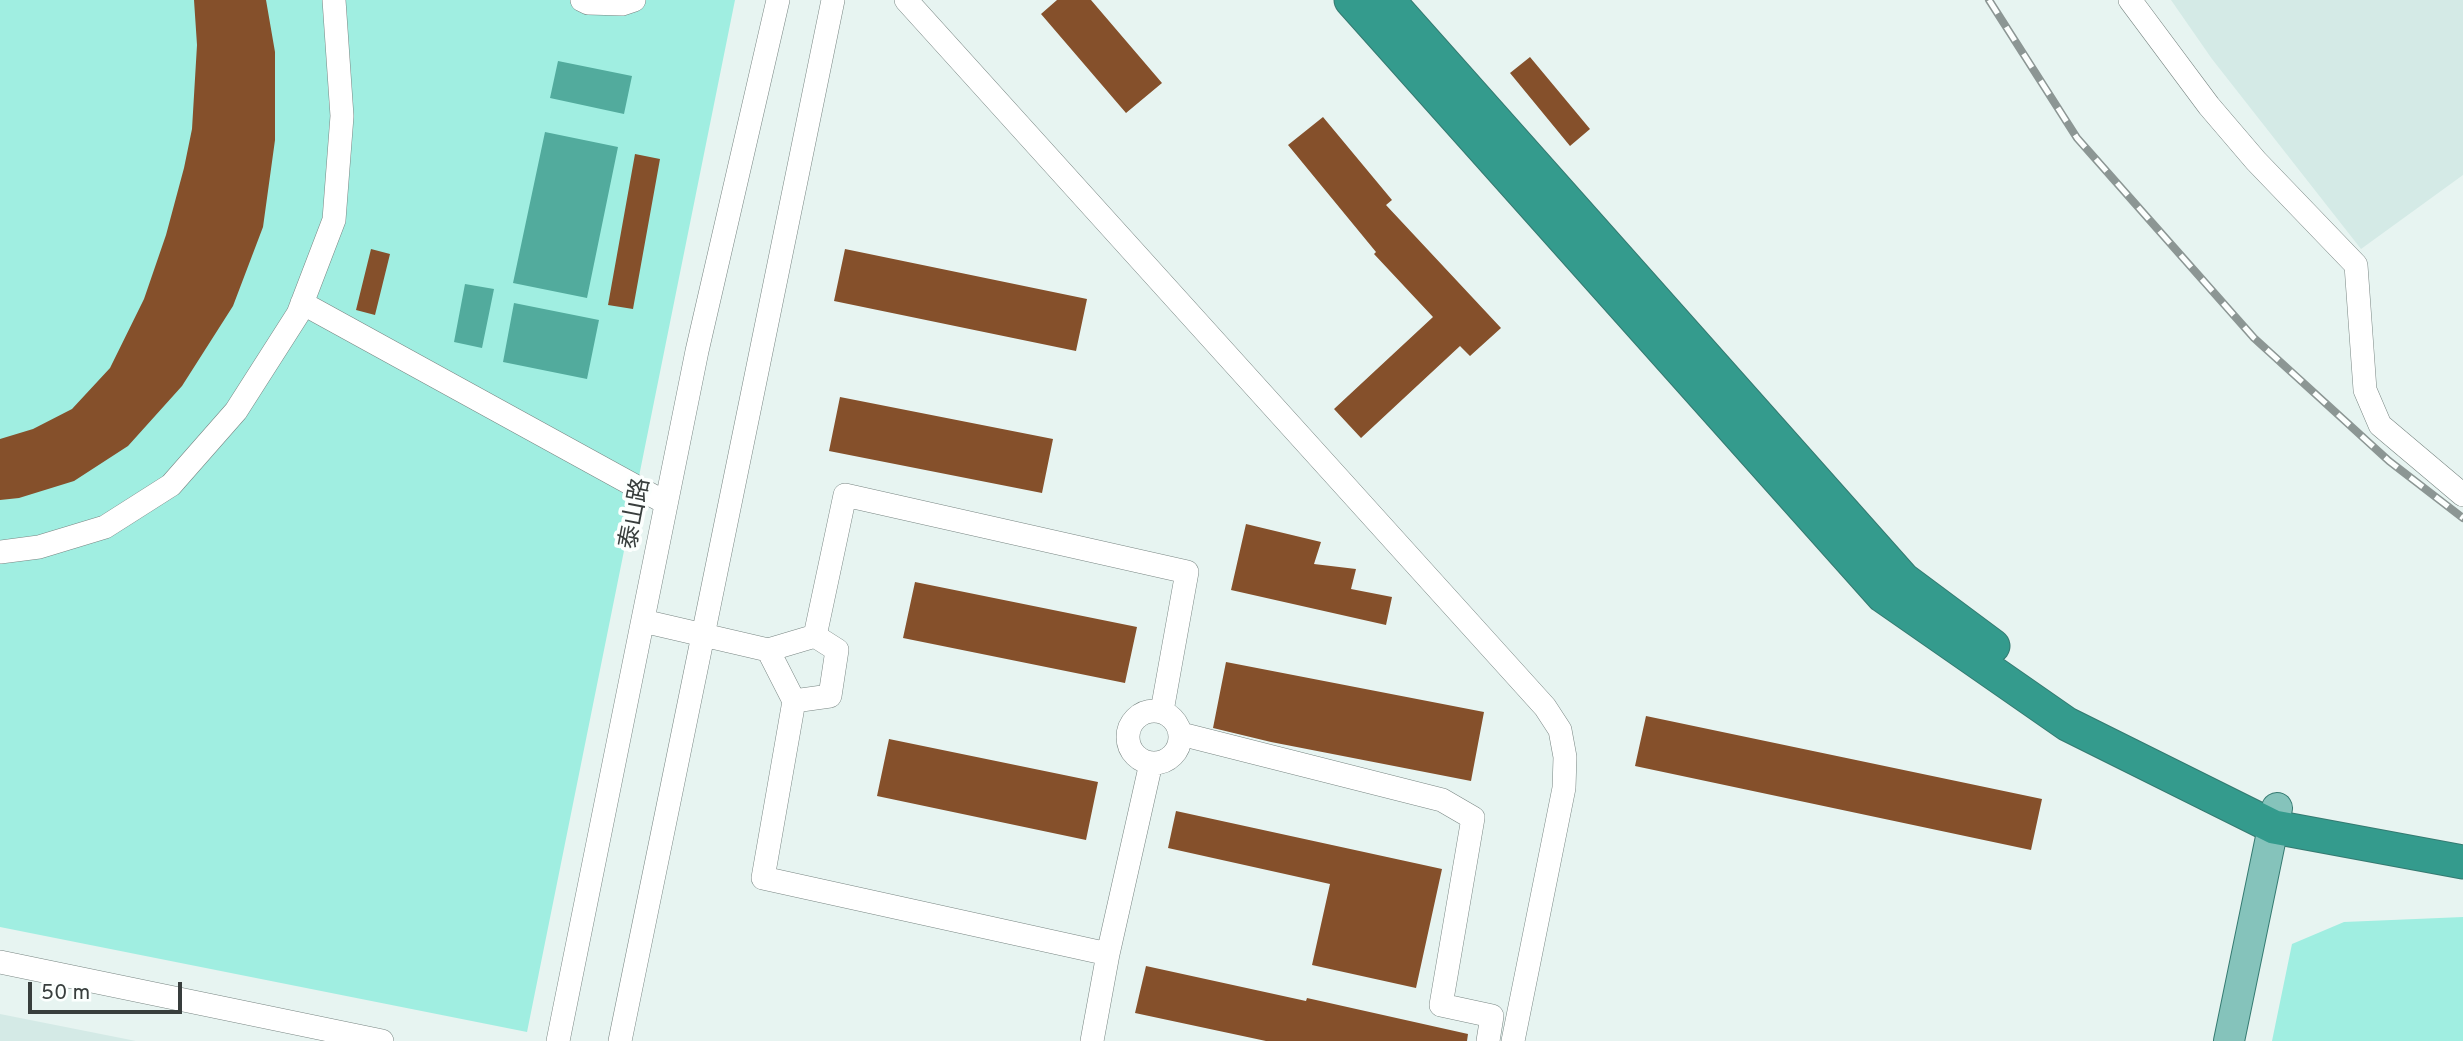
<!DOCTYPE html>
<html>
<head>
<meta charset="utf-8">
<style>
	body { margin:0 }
	#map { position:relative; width:2463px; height:1041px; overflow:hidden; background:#e7f4f1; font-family:Overpass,sans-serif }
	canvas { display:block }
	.scale { position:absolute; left:28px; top:982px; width:154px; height:32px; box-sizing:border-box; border:4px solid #383e3d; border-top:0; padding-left:9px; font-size:21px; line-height:24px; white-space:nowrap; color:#383e3d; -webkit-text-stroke:5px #fcfffe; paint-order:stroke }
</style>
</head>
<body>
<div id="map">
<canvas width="2463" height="1041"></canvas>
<div class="scale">50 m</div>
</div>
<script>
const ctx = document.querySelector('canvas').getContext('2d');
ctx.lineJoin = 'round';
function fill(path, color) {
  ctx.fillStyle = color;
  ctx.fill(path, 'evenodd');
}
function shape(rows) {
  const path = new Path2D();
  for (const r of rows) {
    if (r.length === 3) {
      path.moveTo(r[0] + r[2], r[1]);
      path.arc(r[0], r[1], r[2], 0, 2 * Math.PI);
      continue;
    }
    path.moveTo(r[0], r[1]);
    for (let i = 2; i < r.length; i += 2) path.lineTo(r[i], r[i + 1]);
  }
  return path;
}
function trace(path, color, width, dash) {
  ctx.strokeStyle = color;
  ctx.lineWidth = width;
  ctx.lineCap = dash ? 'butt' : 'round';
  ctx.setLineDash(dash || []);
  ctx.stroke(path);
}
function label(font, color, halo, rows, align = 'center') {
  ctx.font = font + ' Overpass,"Noto Sans SC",sans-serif';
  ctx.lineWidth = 7;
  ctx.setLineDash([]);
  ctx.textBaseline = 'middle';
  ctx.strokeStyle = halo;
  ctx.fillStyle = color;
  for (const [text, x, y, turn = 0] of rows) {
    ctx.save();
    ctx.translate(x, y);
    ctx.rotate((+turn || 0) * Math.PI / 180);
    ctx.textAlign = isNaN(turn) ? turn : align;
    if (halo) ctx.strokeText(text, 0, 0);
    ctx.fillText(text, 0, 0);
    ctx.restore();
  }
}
const built = shape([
	[2171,0,2463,0,2463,175,2361,249,2212,59],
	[0,1014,136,1041,0,1041]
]);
const green = shape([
	[0,0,735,0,527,1032,0,927],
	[2463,917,2463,1041,2272,1041,2292,944,2344,922]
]);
const water = shape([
	[558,61,632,76,624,114,550,98],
	[545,132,618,147,587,298,513,283],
	[465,284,494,289,482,348,454,342],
	[514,303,599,320,587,379,503,362]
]);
const building = shape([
	[194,0,266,0,275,52,275,140,263,227,233,306,182,386,128,446,74,481,19,498,0,500,0,439,33,429,72,409,110,368,144,299,166,235,184,168,192,129,197,45],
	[1057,0,1091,0,1162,83,1126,113,1041,14],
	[1530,57,1590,129,1570,146,1510,73],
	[1323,117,1392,200,1386,205,1501,328,1470,356,1460,346,1361,438,1334,409,1433,317,1374,254,1376,252,1288,145],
	[635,154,660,159,633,309,608,305],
	[371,249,390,254,375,315,356,310],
	[845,249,1087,299,1076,351,834,301],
	[840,397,1053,439,1042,493,829,451],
	[1246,524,1321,542,1314,564,1356,569,1351,589,1392,597,1386,625,1231,590],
	[915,582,1137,627,1125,683,903,638],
	[1226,662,1484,712,1471,781,1271,742,1213,728],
	[1646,716,2042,799,2031,850,1635,766],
	[889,739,1098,782,1086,840,877,796],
	[1176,811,1442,869,1416,988,1312,965,1330,884,1168,848],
	[1146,966,1306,1001,1307,998,1468,1034,1467,1041,1266,1041,1135,1013]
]);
const minor = shape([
	[582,0,588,3,622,4,634,0],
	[906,0,1545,707,1560,730,1565,757,1564,788,1513,1041],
	[2130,0,2209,106,2256,161,2356,265,2365,390,2380,425,2463,495],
	[302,303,666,503],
	[0,552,39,547,105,527,171,485,236,411,298,314,334,220,342,116,334,0],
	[643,621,768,650],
	[794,701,768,650,815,636],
	[1154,737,26],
	[1181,734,1442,800,1473,818,1441,1005,1492,1016,1488,1041],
	[1151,763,1108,954,763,878,794,701,830,696,837,650,815,636,845,495,1187,572,1162,711],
	[0,962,382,1041],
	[558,1041,697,351,778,0],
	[620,1041,833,0],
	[1092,1041,1108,954]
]);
const major = shape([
	[2229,1041,2277,808]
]);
const highway = shape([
	[1351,0,1883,596,2067,724,2274,827,2463,862],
	[1388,0,1903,579,1993,646]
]);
const rail = shape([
	[1989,0,2077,138,2254,338,2389,461,2463,518]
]);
const streetNames = [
	["泰山路",637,514,-79]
];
fill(built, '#d4eae6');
fill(green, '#a0eee1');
fill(water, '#52ab9d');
fill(building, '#85502b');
trace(minor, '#798683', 24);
trace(major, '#357a71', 32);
trace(highway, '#357a71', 35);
trace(minor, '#fff', 23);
trace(major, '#85c3bb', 30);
trace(highway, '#349b8d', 33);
trace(rail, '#8c9694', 8);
trace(rail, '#fcfffe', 5, [16]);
label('24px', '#383e3d', '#fcfffe', streetNames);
</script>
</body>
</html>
